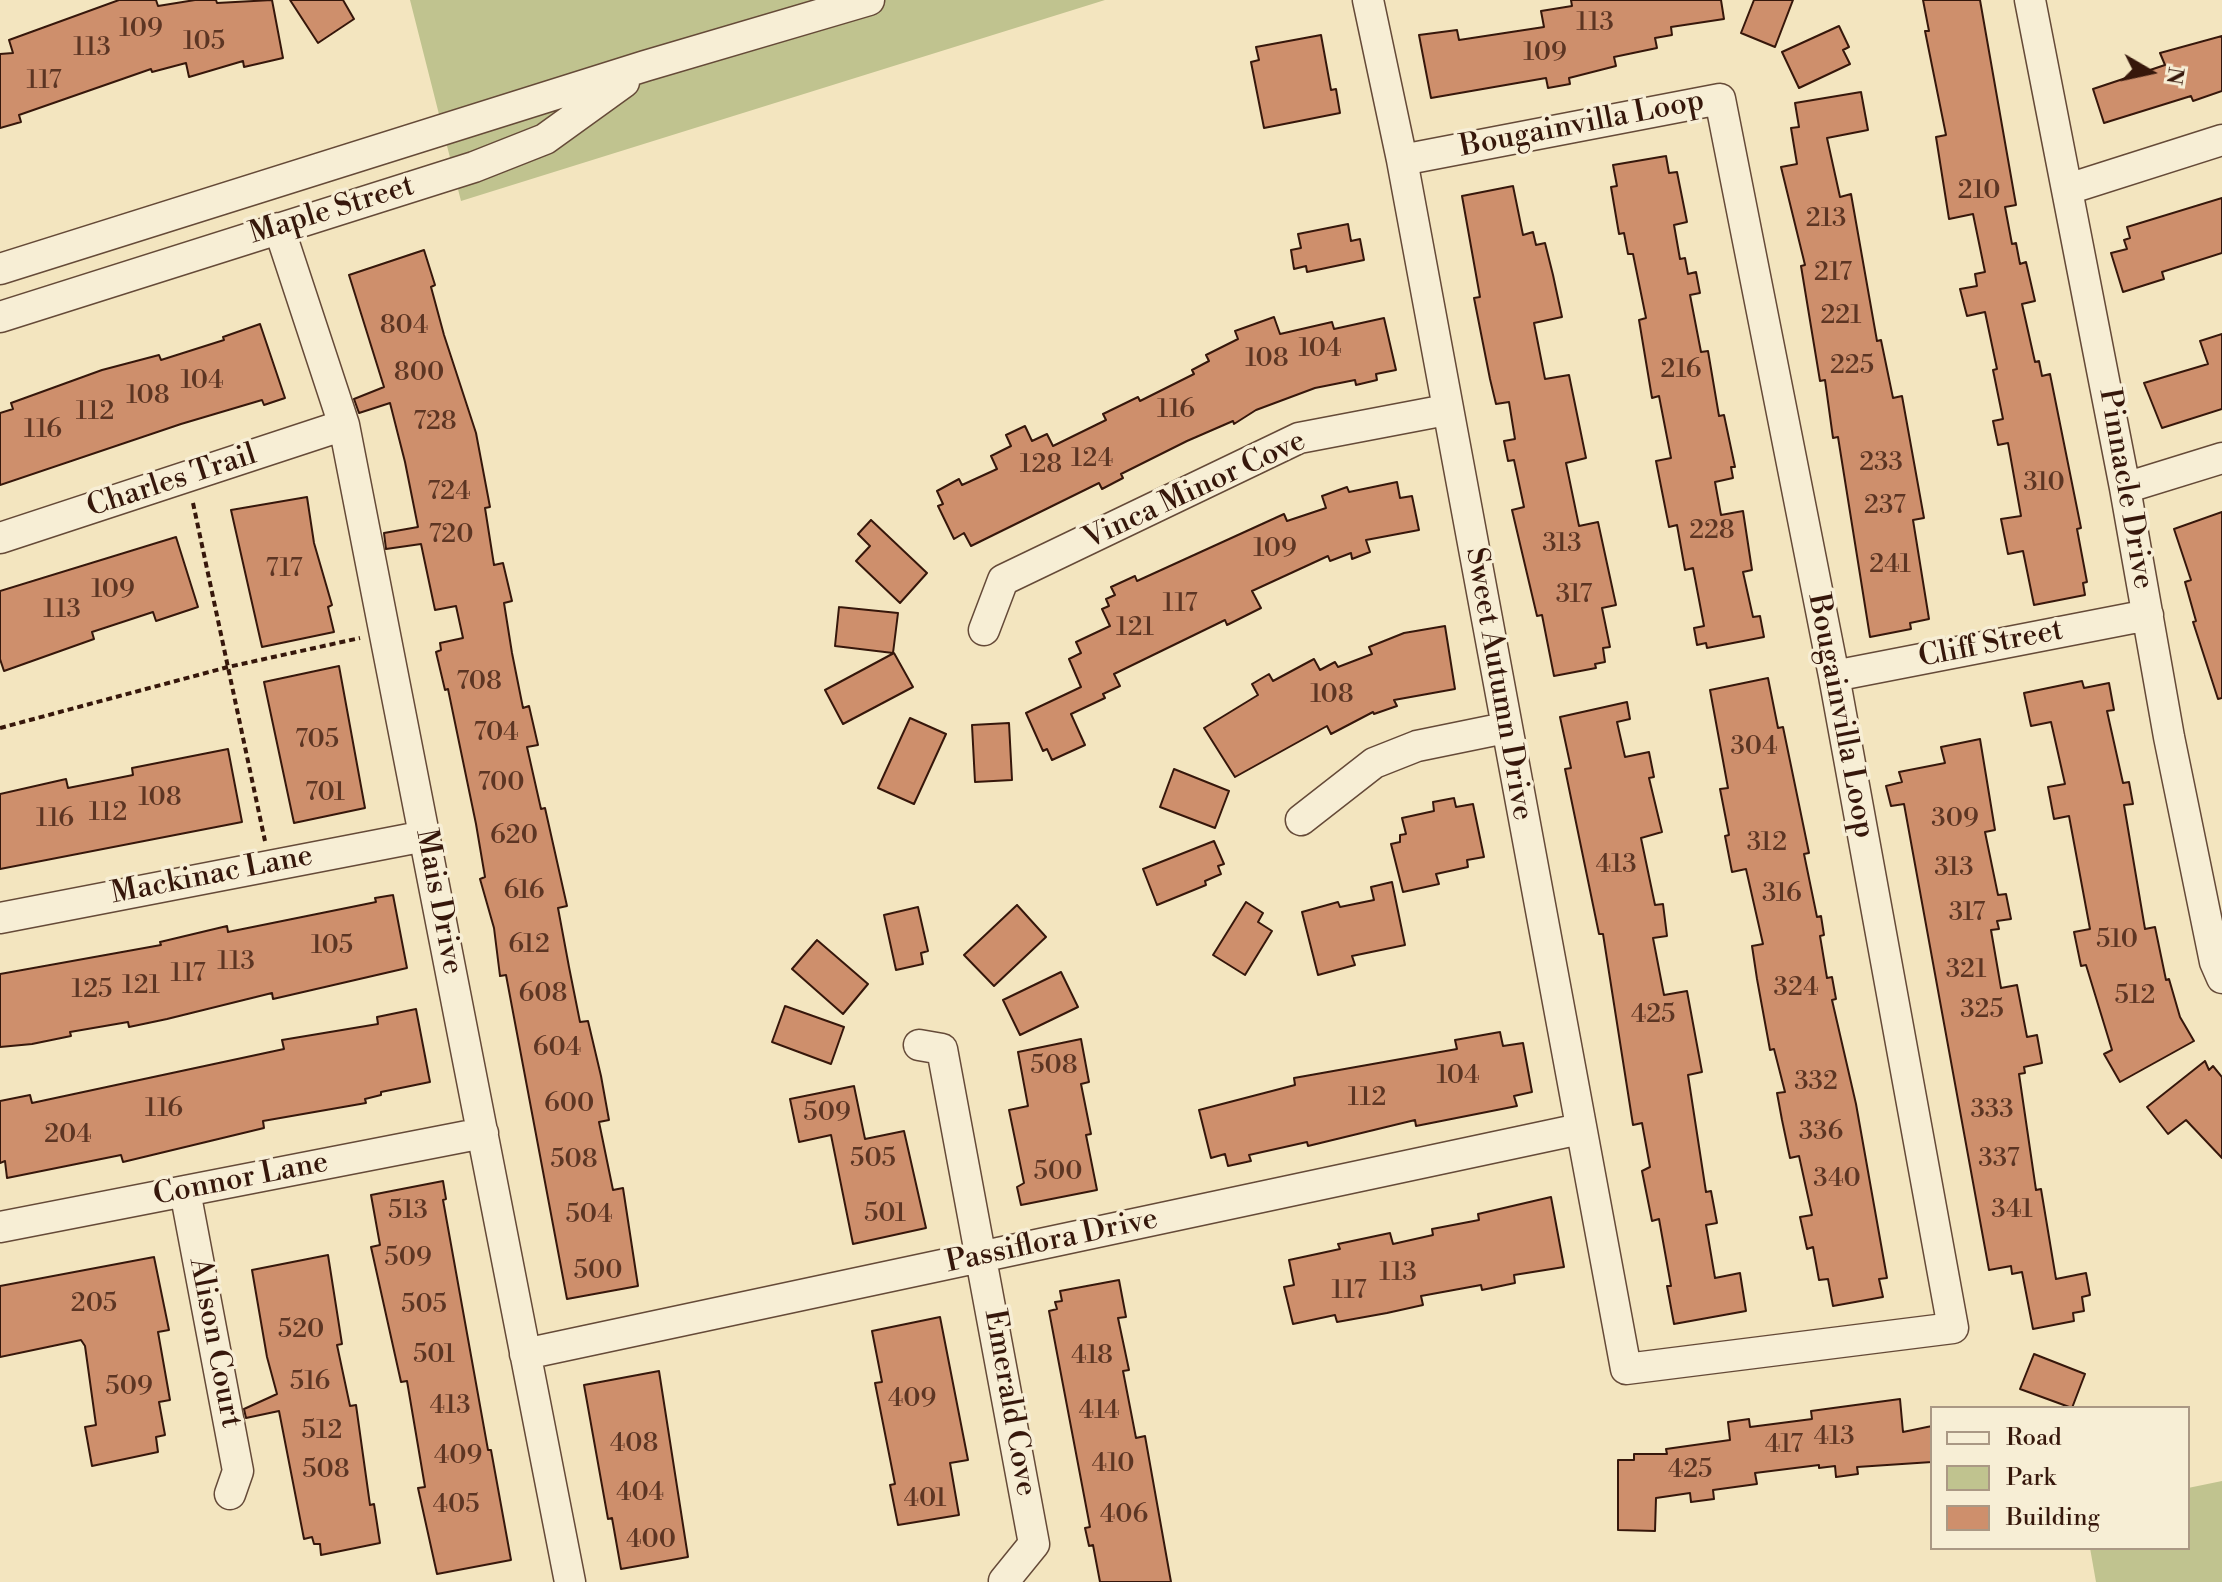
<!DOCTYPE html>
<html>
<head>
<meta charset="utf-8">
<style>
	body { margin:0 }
	#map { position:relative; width:2222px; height:1582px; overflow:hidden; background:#f3e5bf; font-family:"Libre Bodoni",serif }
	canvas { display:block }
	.legend { position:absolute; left:1930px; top:1406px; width:260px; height:144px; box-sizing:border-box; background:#f7eed5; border:2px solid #aa9884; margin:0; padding:10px 14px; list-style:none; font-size:24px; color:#36170b }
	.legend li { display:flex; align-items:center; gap:16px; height:40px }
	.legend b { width:40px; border:2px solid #aa9884 }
	.north { position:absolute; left:2110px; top:32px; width:80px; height:80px; -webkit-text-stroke:6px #f7eed5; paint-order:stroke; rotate:99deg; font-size:22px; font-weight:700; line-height:32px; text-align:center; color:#36170b }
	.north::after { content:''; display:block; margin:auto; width:28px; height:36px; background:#36170b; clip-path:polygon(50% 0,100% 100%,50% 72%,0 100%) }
</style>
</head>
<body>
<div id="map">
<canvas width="2222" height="1582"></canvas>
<ul class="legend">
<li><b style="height:10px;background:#f7eed5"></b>Road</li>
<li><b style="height:22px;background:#c0c38f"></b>Park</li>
<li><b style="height:22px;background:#ce8f6c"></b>Building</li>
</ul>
<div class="north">N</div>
</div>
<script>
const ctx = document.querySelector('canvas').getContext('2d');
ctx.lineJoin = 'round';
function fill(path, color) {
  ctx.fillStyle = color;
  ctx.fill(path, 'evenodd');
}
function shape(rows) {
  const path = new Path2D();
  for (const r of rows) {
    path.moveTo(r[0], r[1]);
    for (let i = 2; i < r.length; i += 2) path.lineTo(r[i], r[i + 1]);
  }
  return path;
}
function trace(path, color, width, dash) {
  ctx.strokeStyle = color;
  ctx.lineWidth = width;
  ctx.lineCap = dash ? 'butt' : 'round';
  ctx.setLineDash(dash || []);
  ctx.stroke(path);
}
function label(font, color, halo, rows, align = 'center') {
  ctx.font = font + ' "Libre Bodoni",serif';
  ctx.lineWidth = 7;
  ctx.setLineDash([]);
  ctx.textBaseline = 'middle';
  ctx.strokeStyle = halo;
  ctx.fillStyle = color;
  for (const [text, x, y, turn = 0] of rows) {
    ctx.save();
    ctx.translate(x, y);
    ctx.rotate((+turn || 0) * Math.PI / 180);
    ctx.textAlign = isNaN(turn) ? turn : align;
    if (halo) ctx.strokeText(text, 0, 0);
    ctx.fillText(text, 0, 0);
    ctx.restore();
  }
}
const green = shape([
	[410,0,1105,0,461,201],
	[2222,1481,2222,1582,2096,1582,2090,1548,2188,1548,2188,1488]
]);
const building = shape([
	[119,0,156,0,158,6,195,0,216,0,217,3,272,0,283,58,244,67,243,61,189,77,186,63,152,72,151,69,19,115,21,122,0,128,0,54,13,53,9,40,119,0],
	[290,0,343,0,354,19,318,43,290,0],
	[1571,0,1721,0,1724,19,1671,27,1672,35,1655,38,1657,48,1614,57,1616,66,1569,78,1570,84,1548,88,1546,78,1431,98,1419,35,1457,30,1459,40,1544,27,1541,11,1572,6,1571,0],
	[1754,0,1793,0,1775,47,1741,33,1754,0],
	[1923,0,1980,0,2016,205,2005,207,2012,244,2016,243,2020,264,2026,262,2035,301,2022,304,2035,362,2039,361,2042,376,2050,374,2081,528,2077,529,2087,582,2083,583,2085,595,2034,605,2023,551,2008,554,2001,519,2021,516,2008,443,1998,445,1993,421,2003,419,1993,370,1997,369,1985,312,1967,316,1960,289,1977,286,1975,274,1985,272,1973,214,1949,219,1936,137,1946,135,1925,31,1929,31,1923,0],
	[1839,26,1849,47,1843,50,1850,64,1799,88,1782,52,1839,26],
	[1321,35,1331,90,1336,89,1340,113,1264,128,1251,62,1259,60,1256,47,1321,35],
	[2222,36,2222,91,2193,101,2191,96,2104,123,2093,89,2165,65,2160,53,2222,36],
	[1861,92,1868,130,1827,138,1840,197,1851,194,1877,341,1881,340,1893,398,1902,396,1924,518,1913,520,1929,619,1910,623,1911,629,1870,637,1838,437,1833,438,1825,380,1820,381,1801,266,1805,265,1781,167,1797,164,1791,128,1799,127,1795,103,1861,92],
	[1666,156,1669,173,1677,172,1687,222,1674,225,1680,259,1685,258,1688,274,1696,272,1700,293,1690,295,1701,352,1708,351,1719,416,1724,415,1735,467,1731,467,1733,478,1715,482,1721,515,1743,511,1752,570,1743,572,1753,617,1760,616,1764,637,1707,648,1706,643,1697,645,1694,628,1704,626,1693,568,1685,570,1677,525,1669,527,1656,461,1671,458,1659,396,1652,398,1639,320,1646,318,1633,254,1628,254,1624,233,1619,234,1611,187,1617,186,1613,165,1666,156],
	[1513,186,1523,235,1533,232,1536,245,1545,243,1553,275,1562,317,1534,323,1545,379,1569,375,1586,458,1566,463,1579,526,1598,522,1616,605,1602,608,1610,647,1603,648,1605,662,1595,664,1596,668,1554,676,1542,615,1537,616,1512,510,1524,507,1514,460,1508,461,1504,441,1515,439,1509,402,1496,404,1490,379,1474,298,1480,297,1462,196,1513,186],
	[2222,198,2222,253,2162,272,2164,279,2123,292,2111,253,2127,249,2124,240,2130,238,2127,227,2222,198],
	[1348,224,1351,241,1360,239,1364,260,1307,272,1306,266,1294,269,1291,250,1301,248,1298,234,1348,224],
	[424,250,435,285,431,287,444,335,476,433,490,507,485,508,494,565,503,563,512,601,504,603,512,653,523,708,529,706,538,745,527,747,541,809,545,808,567,906,558,908,569,967,580,1022,588,1021,601,1076,609,1120,599,1122,613,1190,623,1188,638,1286,567,1299,506,975,500,976,494,928,480,879,485,877,476,824,448,689,445,690,436,652,441,650,440,643,463,638,456,606,435,610,421,544,386,549,384,533,418,527,405,462,390,403,359,413,354,399,384,387,349,275,424,250],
	[1274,317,1280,334,1332,322,1334,329,1384,318,1396,370,1376,374,1377,380,1356,385,1355,380,1315,388,1256,410,1234,424,1233,421,1187,441,1121,474,1123,478,1102,489,1099,483,971,546,964,533,954,539,938,506,943,504,937,491,959,479,962,485,997,469,991,456,1011,446,1006,435,1025,426,1032,441,1047,434,1053,446,1106,420,1103,414,1138,397,1140,401,1194,374,1192,370,1209,361,1206,355,1238,339,1235,331,1274,317],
	[260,324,285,398,264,405,262,400,181,424,0,485,0,413,13,409,11,403,102,370,159,355,161,360,224,340,223,337,260,324],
	[2222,334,2222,409,2162,428,2144,383,2208,364,2200,341,2222,334],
	[1397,482,1400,498,1412,496,1419,530,1366,540,1370,552,1352,559,1351,553,1330,561,1328,556,1252,591,1261,608,1227,625,1225,620,1114,674,1120,686,1103,694,1105,698,1071,714,1085,745,1052,760,1047,749,1043,751,1026,713,1081,687,1069,659,1081,653,1076,642,1110,626,1102,609,1109,606,1106,599,1115,595,1111,587,1135,576,1137,581,1284,514,1287,521,1326,508,1322,496,1347,487,1349,492,1397,482],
	[307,497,314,543,332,605,328,607,334,632,262,647,231,510,307,497],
	[2222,512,2222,698,2218,699,2193,622,2196,621,2185,582,2191,580,2174,529,2222,512],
	[871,520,927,573,900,603,856,561,870,546,858,534,871,520],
	[176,537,198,607,156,621,153,612,92,632,94,639,4,671,0,659,0,591,176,537],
	[839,607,898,613,893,653,835,646,839,607],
	[1445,626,1455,689,1394,700,1397,706,1374,714,1373,712,1331,734,1327,726,1235,777,1204,728,1258,695,1252,684,1269,674,1273,681,1314,659,1320,670,1335,662,1338,667,1372,654,1369,647,1404,633,1445,626],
	[894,653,913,687,843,724,825,690,894,653],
	[339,666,365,808,294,823,264,682,339,666],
	[1768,678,1778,728,1783,727,1809,853,1804,854,1817,917,1821,916,1824,935,1820,936,1827,978,1832,977,1836,999,1832,1000,1856,1104,1887,1278,1879,1279,1883,1297,1833,1306,1828,1279,1819,1280,1813,1247,1807,1249,1800,1217,1812,1215,1799,1156,1790,1158,1782,1120,1777,1093,1785,1092,1774,1049,1770,1050,1757,979,1752,946,1763,944,1746,869,1732,872,1725,836,1729,835,1720,789,1728,788,1710,690,1768,678],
	[2082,681,2084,688,2109,683,2114,710,2107,711,2123,783,2129,782,2133,804,2124,805,2145,929,2155,927,2166,980,2169,979,2180,1017,2194,1041,2120,1082,2104,1054,2112,1050,2086,965,2081,966,2074,932,2090,929,2069,816,2054,819,2048,787,2065,784,2051,722,2031,726,2024,693,2082,681],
	[1627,702,1630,719,1617,722,1625,757,1649,752,1654,777,1649,778,1662,832,1641,838,1655,905,1663,904,1667,936,1653,938,1664,995,1687,991,1702,1072,1688,1075,1706,1192,1711,1191,1717,1223,1706,1225,1715,1278,1740,1273,1746,1311,1674,1324,1667,1286,1671,1286,1659,1219,1652,1221,1642,1171,1650,1167,1642,1123,1633,1125,1603,934,1599,934,1565,769,1571,768,1560,717,1627,702],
	[910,718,946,734,914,804,878,788,910,718],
	[1009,723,1012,780,975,782,972,725,1009,723],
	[1980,739,1995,830,1985,832,1998,895,2006,894,2011,919,1997,921,1999,929,1991,930,2001,988,2017,985,2027,1037,2037,1035,2042,1063,2024,1067,2025,1073,2019,1074,2036,1190,2041,1189,2056,1279,2086,1273,2090,1295,2082,1297,2084,1311,2073,1313,2074,1321,2033,1329,2022,1272,2012,1274,2011,1266,1989,1270,1904,804,1891,806,1886,786,1902,782,1899,772,1945,763,1941,747,1980,739],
	[228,749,242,822,0,869,0,794,66,779,68,788,133,775,132,768,228,749],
	[1174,769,1229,791,1215,828,1160,807,1174,769],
	[1454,798,1456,807,1473,804,1484,857,1467,860,1468,867,1436,874,1439,884,1403,892,1391,844,1400,842,1400,835,1406,834,1402,818,1434,811,1433,802,1454,798],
	[1214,841,1224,864,1218,866,1221,874,1205,881,1206,885,1157,905,1143,869,1214,841],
	[1392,882,1405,945,1352,956,1355,965,1318,975,1302,912,1338,902,1340,907,1374,900,1371,887,1392,882],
	[393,895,407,968,273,999,272,993,167,1019,129,1027,128,1022,70,1032,71,1036,32,1044,0,1047,0,974,161,945,160,942,227,926,228,932,376,902,375,898,393,895],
	[1246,902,1263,913,1258,922,1272,931,1245,975,1213,955,1246,902],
	[1017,905,1046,937,994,986,964,955,1017,905],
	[918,907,928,951,921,953,923,964,896,970,884,915,918,907],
	[817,940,868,984,843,1014,792,969,817,940],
	[1061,972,1078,1007,1020,1035,1003,1000,1061,972],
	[785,1006,844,1027,831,1064,772,1042,785,1006],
	[416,1009,430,1082,381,1092,381,1095,365,1099,366,1103,263,1121,264,1128,123,1162,121,1155,7,1178,5,1161,0,1163,0,1101,30,1095,32,1103,284,1049,282,1040,378,1024,377,1017,416,1009],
	[1500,1032,1503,1046,1523,1043,1532,1092,1514,1096,1517,1106,1416,1126,1415,1120,1308,1146,1307,1142,1249,1155,1251,1161,1228,1166,1225,1154,1211,1158,1199,1110,1295,1085,1294,1078,1457,1049,1455,1040,1500,1032],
	[1081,1039,1089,1082,1081,1084,1091,1134,1086,1135,1097,1190,1021,1205,1017,1187,1024,1183,1009,1110,1028,1106,1018,1052,1081,1039],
	[2205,1061,2209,1070,2213,1066,2222,1077,2222,1158,2186,1120,2168,1134,2147,1107,2205,1061],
	[854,1086,865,1139,904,1131,926,1228,853,1244,831,1135,799,1142,790,1099,854,1086],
	[443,1181,446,1199,443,1200,488,1450,491,1450,511,1560,437,1574,418,1488,425,1487,407,1381,401,1382,371,1247,380,1245,371,1195,443,1181],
	[1551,1197,1564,1267,1514,1275,1515,1283,1482,1290,1481,1285,1421,1296,1423,1305,1387,1313,1337,1322,1335,1315,1293,1324,1284,1287,1294,1285,1289,1260,1340,1249,1338,1244,1390,1233,1393,1244,1433,1235,1432,1229,1479,1220,1478,1214,1551,1197],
	[328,1255,342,1344,337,1345,350,1406,356,1405,370,1505,374,1504,380,1543,321,1555,320,1544,314,1544,312,1537,304,1539,279,1411,246,1418,244,1409,277,1394,267,1357,252,1270,328,1255],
	[154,1257,169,1330,158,1332,170,1400,159,1402,165,1435,156,1437,158,1452,92,1466,85,1427,96,1425,85,1346,81,1340,0,1357,0,1286,154,1257],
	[1119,1280,1126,1317,1118,1318,1129,1370,1123,1371,1136,1438,1145,1436,1171,1582,1100,1582,1093,1545,1089,1546,1085,1528,1090,1527,1049,1311,1057,1309,1055,1302,1062,1301,1060,1291,1119,1280],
	[940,1317,968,1460,950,1463,959,1515,898,1525,890,1485,895,1484,875,1383,882,1382,872,1331,940,1317],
	[2034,1354,2085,1374,2072,1408,2020,1389,2034,1354],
	[659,1371,688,1557,621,1569,612,1518,608,1519,584,1385,659,1371],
	[1900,1399,1903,1432,1932,1426,1932,1462,1857,1467,1858,1474,1836,1477,1835,1466,1819,1468,1819,1465,1755,1473,1757,1484,1713,1490,1714,1499,1691,1502,1690,1493,1656,1498,1655,1531,1618,1530,1618,1460,1634,1460,1634,1454,1667,1454,1666,1449,1730,1440,1728,1422,1749,1419,1750,1427,1812,1419,1811,1411,1900,1399]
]);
const path = shape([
	[193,503,265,841],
	[0,728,228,667,360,638]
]);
const minor = shape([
	[1368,0,1402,160,1626,1369,1953,1328,1834,676,1720,99,1402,160],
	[2030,0,2125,488,2169,737,2215,962,2222,978],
	[2068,189,2222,140],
	[279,228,344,425,570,1582],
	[0,269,645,66,869,0],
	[0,317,474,167,545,139,624,82],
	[2125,488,2222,458],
	[0,538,344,425],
	[984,630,1003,580,1299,438,1446,410],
	[1834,676,2148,615],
	[1301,820,1374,763,1417,746,1505,728],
	[0,918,425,836],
	[919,1045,942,1049,1034,1544,1004,1581],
	[185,1191,238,1471,230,1494],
	[0,1227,483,1133],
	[525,1354,1580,1129]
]);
const numberNames = [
	["113",1595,24],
	["109",141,30],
	["105",204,43],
	["113",92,49],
	["109",1545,54],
	["117",44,82],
	["210",1979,192],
	["213",1826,220],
	["217",1833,274],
	["221",1841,317],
	["804",404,327],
	["104",1320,350],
	["108",1267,360],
	["225",1852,367],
	["216",1681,371],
	["800",419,374],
	["104",202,382],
	["108",148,397],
	["116",1176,411],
	["112",95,413],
	["728",435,423],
	["116",43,431],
	["124",1092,460],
	["233",1881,464],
	["128",1041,466],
	["310",2044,484],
	["724",449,493],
	["237",1885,507],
	["228",1712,532],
	["720",451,536],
	["313",1562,545],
	["109",1275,550],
	["241",1890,566],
	["717",284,570],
	["109",113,591],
	["317",1574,596],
	["117",1180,605],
	["113",62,611],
	["121",1135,629],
	["708",479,683],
	["108",1332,696],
	["704",496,734],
	["705",317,741],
	["304",1754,748],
	["700",501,784],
	["701",325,794],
	["108",160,799],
	["112",108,814],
	["116",55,820],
	["309",1955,820],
	["620",514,837],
	["312",1767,844],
	["413",1616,866],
	["313",1954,869],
	["616",524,892],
	["316",1782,895],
	["317",1967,914],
	["510",2117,941],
	["612",529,946],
	["105",332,947],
	["113",236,963],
	["321",1966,971],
	["117",188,975],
	["121",141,987],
	["324",1796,989],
	["125",92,991],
	["608",543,995],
	["512",2135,997],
	["325",1982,1011],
	["425",1653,1016],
	["604",557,1049],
	["508",1054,1067],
	["104",1458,1077],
	["332",1816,1083],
	["112",1367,1099],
	["600",569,1105],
	["116",164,1110],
	["333",1992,1111],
	["509",827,1114],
	["336",1821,1133],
	["204",68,1136],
	["505",873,1160],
	["337",1999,1160],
	["508",574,1161],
	["500",1058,1173],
	["340",1837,1180],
	["341",2012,1211],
	["513",408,1212],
	["501",885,1215],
	["504",589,1216],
	["509",408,1259],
	["500",598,1272],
	["113",1398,1274],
	["117",1349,1292],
	["205",94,1305],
	["505",424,1306],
	["520",301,1331],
	["501",434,1356],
	["418",1092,1357],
	["516",310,1383],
	["509",129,1388],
	["409",912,1400],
	["413",450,1407],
	["414",1099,1412],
	["512",322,1432],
	["413",1834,1438],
	["408",634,1445],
	["417",1784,1446],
	["409",458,1457],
	["410",1113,1465],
	["508",326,1471],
	["425",1690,1471],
	["404",640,1494],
	["401",925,1500],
	["405",456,1506],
	["406",1124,1516],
	["400",651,1541]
];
const streetNames = [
	["Bougainvilla Loop",1582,125,-11],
	["Maple Street",332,211,-17],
	["Charles Trail",172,482,-18],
	["Pinnacle Drive",2125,489,80],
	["Vinca Minor Cove",1195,491,-25],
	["Cliff Street",1991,645,-11],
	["Sweet Autumn Drive",1498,684,80],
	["Bougainvilla Loop",1840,716,79],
	["Mackinac Lane",212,876,-11],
	["Mais Drive",438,902,79],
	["Connor Lane",241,1180,-11],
	["Passiflora Drive",1052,1242,-12],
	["Alison Court",214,1343,79],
	["Emerald Cove",1009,1403,80]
];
fill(green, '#c0c38f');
fill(building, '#ce8f6c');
trace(building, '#36170b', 2);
trace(minor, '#654a38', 33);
trace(path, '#36170b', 4, [6, 4]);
trace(minor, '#f7eed5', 30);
label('26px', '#5c3523', null, numberNames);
label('30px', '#36170b', '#f7eed5', streetNames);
</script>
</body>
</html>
